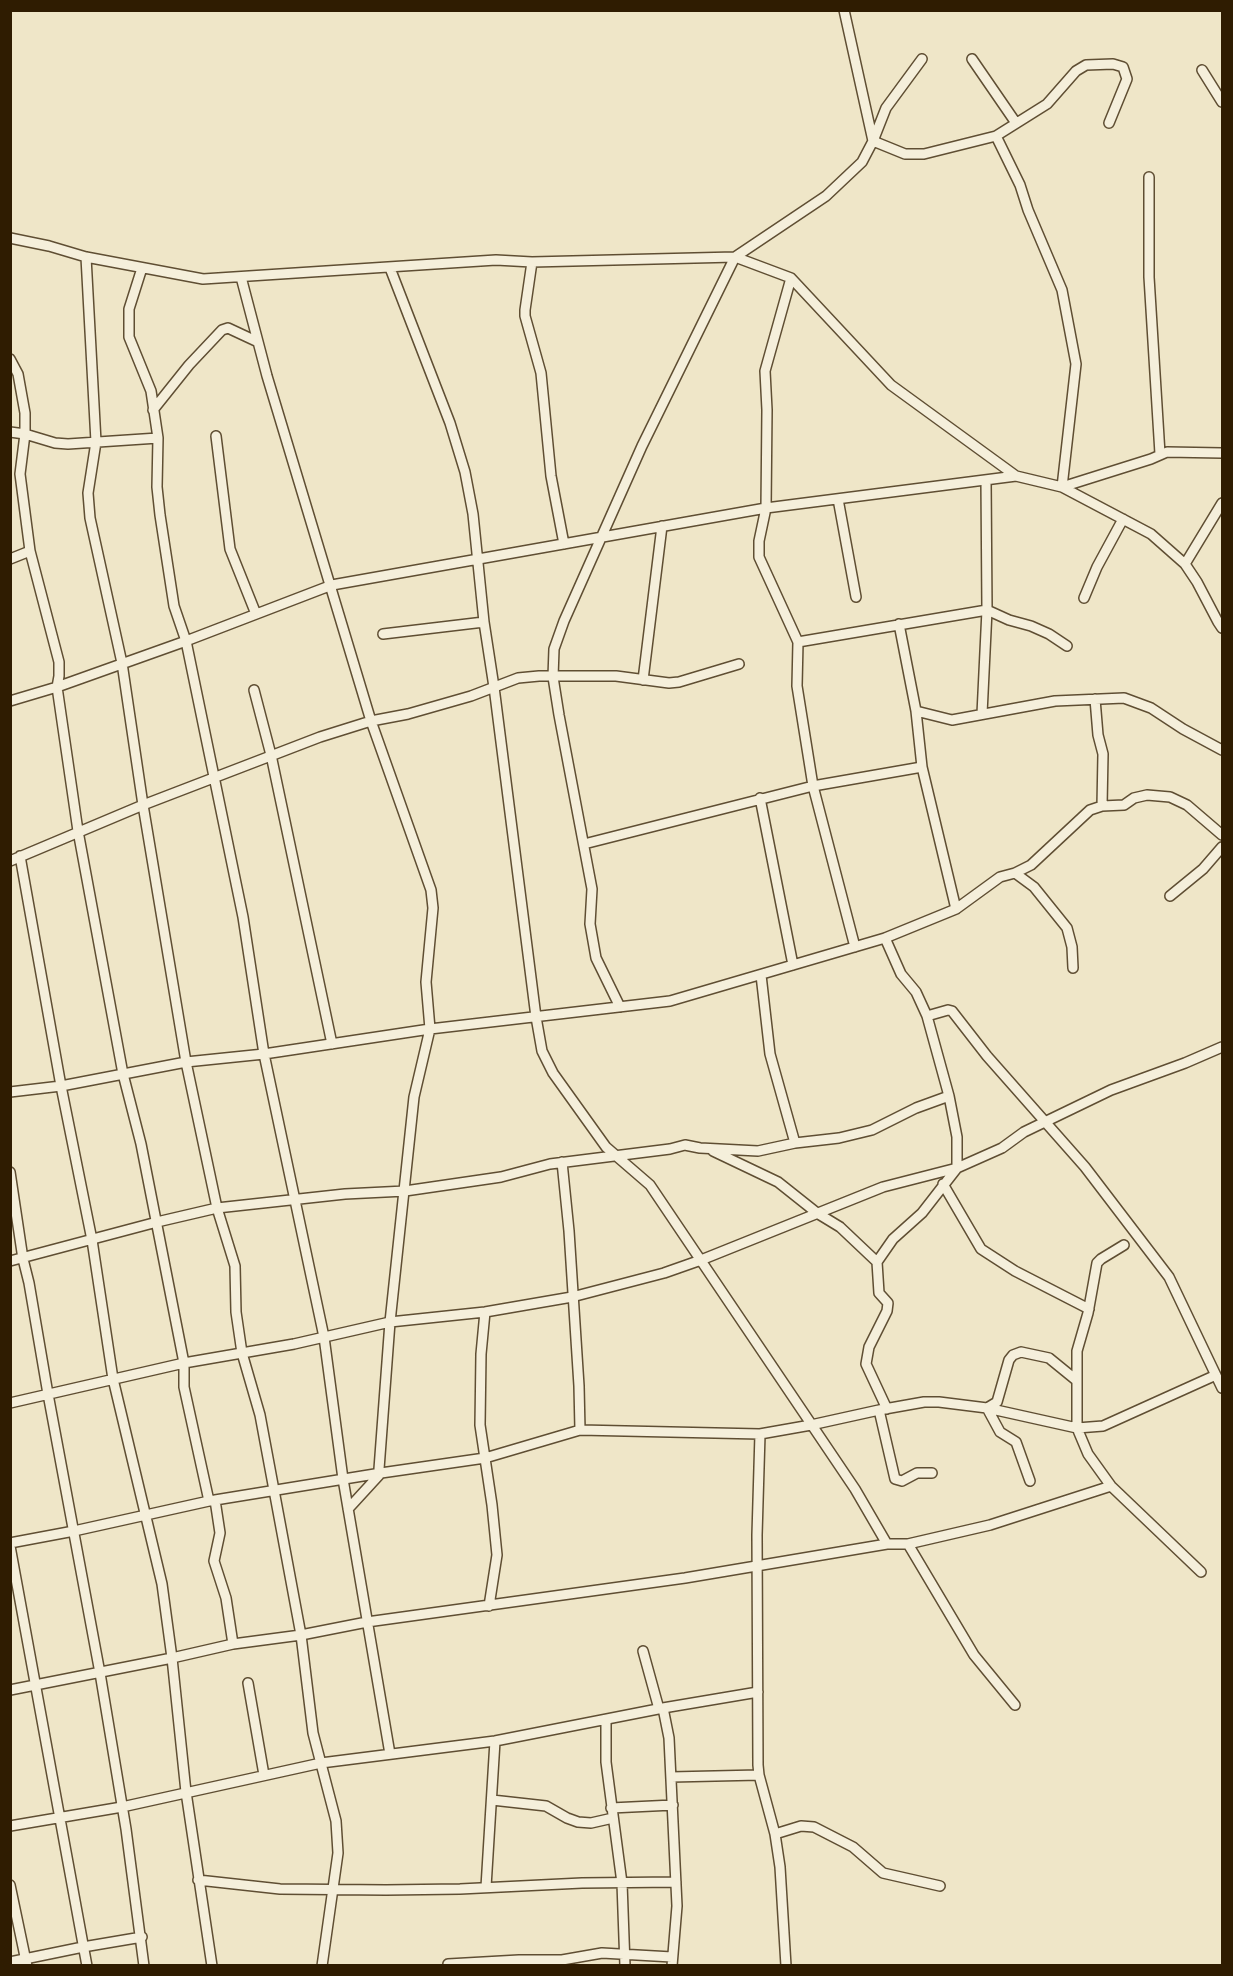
<!DOCTYPE html>
<html>
<head>
<meta charset="utf-8">
<style>
	body { margin:0 }
	#map { position:relative; width:1233px; height:1976px; overflow:hidden; background:#efe6c8; font-family:"IM FELL French Canon",serif }
	canvas { display:block }
	.frame { position:absolute; inset:0; border:12px solid #2f1c01; pointer-events:none }
</style>
</head>
<body>
<div id="map">
<canvas width="1233" height="1976"></canvas>
<div class="frame"></div>
</div>
<script>
const ctx = document.querySelector('canvas').getContext('2d');
ctx.lineJoin = 'round';
function shape(rows) {
  const path = new Path2D();
  for (const r of rows) {
    path.moveTo(r[0], r[1]);
    for (let i = 2; i < r.length; i += 2) path.lineTo(r[i], r[i + 1]);
  }
  return path;
}
function trace(path, color, width, dash) {
  ctx.strokeStyle = color;
  ctx.lineWidth = width;
  ctx.lineCap = dash ? 'butt' : 'round';
  ctx.setLineDash(dash || []);
  ctx.stroke(path);
}
const minor = shape([
	[844,10,873,141],
	[972,59,1016,123],
	[1202,70,1222,102],
	[996,136,1020,185,1028,210,1062,290,1076,364,1062,487],
	[873,141,905,154,924,154,996,136,1047,104,1076,71,1086,65,1113,64,1123,67,1127,79,1109,123],
	[1149,177,1149,277,1160,454],
	[10,238,49,246,86,257,203,279,496,260,532,262,735,257,791,278,891,385,1016,476],
	[86,257,96,442,88,493,90,518,122,663,143,805,186,1062,217,1208,235,1266,236,1312,242,1353,260,1415,301,1635,313,1733,336,1821,338,1853,322,1966],
	[532,262,525,310,525,316,541,373,551,476,564,544],
	[142,268,129,309,129,337,151,391,158,438,157,487,160,515,174,606,186,641,243,917,264,1054,324,1337,343,1479,390,1754],
	[390,268,450,423,465,472,473,514,484,622,494,687,536,1017,542,1051,553,1073,606,1147,650,1185,855,1489,887,1544],
	[241,277,267,376,371,721,431,890,433,908,426,982,430,1029,414,1097,390,1322,379,1469,381,1473],
	[791,278,765,371,767,410,766,508,759,541,759,557,798,642,797,686,813,786,855,947],
	[10,359,18,374,25,413,25,434,20,474,30,551,59,662,59,676,57,687,78,831,123,1074,141,1144,184,1363,184,1387,209,1501],
	[153,410,189,365,222,330,228,328,258,342],
	[10,432,25,434,55,443,68,444,158,438],
	[216,436,230,549,256,614],
	[1062,487,1151,459,1167,452,1222,453],
	[838,499,856,597],
	[10,559,30,551],
	[1185,564,1222,503],
	[1084,598,1097,567,1123,519],
	[899,624,916,711,922,767,956,909],
	[383,634,484,622],
	[798,642,987,610,1009,620,1031,626,1049,634,1067,646],
	[643,680,662,526],
	[254,690,271,755,332,1044],
	[1095,699,1098,735,1103,754,1102,806],
	[10,701,57,687,186,641,332,585,766,508,1016,476,1062,487,1151,534,1185,564,1197,582,1218,622,1222,628],
	[916,711,952,720,1055,701,1124,698,1151,708,1183,729,1222,750],
	[982,714,987,610,986,480],
	[760,798,793,965],
	[584,844,813,786,922,767],
	[20,856,61,1086,92,1240,113,1379,162,1584,172,1658,186,1792,212,1966],
	[10,861,143,805,320,737,371,721,408,714,471,696,518,678,539,676,616,676,669,683,679,682,739,664],
	[1015,873,1034,887,1067,928,1072,947,1073,968],
	[1170,896,1203,869,1222,847],
	[885,938,901,974,916,992,927,1016,949,1096,957,1137,957,1168,922,1213,893,1239,877,1262,879,1293,888,1303,887,1311,869,1347,866,1364,887,1409],
	[761,975,770,1054,795,1143],
	[620,1007,596,958,590,924,592,889,559,715,553,677,554,649,564,621,642,446,735,257,826,196,862,162,873,141,886,108,922,59],
	[927,1016,948,1010,952,1011,987,1056,1085,1167,1169,1277,1222,1388],
	[10,1092,61,1086,186,1062,264,1054,430,1029,670,1001,885,938,956,909,1000,877,1015,873,1031,865,1090,810,1102,806,1124,805,1134,798,1147,795,1170,797,1187,805,1222,835],
	[713,1151,778,1182,817,1213,840,1227,877,1262],
	[562,1162,569,1231,579,1386,580,1430],
	[10,1172,23,1259,29,1283,48,1394,100,1673,126,1829,144,1966],
	[943,1184,981,1249,1015,1271,1089,1309],
	[1124,1245,1101,1259,1097,1263,1088,1313,1077,1351,1077,1428,1088,1454,1111,1486,1201,1572],
	[10,1261,157,1222,217,1208,345,1194,405,1191,501,1177,550,1164,670,1149,685,1145,700,1148,758,1151,795,1143,839,1138,872,1130,916,1108,949,1096],
	[485,1312,481,1354,480,1425,492,1505,497,1555,489,1606],
	[10,1403,184,1363,294,1344,390,1322,485,1312,572,1297,664,1273,701,1260,883,1187,957,1168,1002,1148,1024,1132,1111,1090,1185,1063,1222,1047],
	[879,1410,895,1479,902,1481,917,1473,932,1473],
	[760,1434,757,1535,758,1765,759,1775,775,1834,780,1867,786,1966],
	[1030,1481,1016,1442,1000,1432,987,1408,997,1402,1009,1360,1013,1355,1021,1352,1049,1358,1076,1380],
	[215,1500,220,1533,214,1561,226,1598,233,1644],
	[348,1509,381,1473],
	[10,1543,74,1531,209,1501,381,1473,485,1458,580,1430,760,1434,811,1425,879,1410,924,1402,939,1402,987,1408,1077,1428,1103,1426,1216,1375],
	[908,1544,974,1655,1015,1705],
	[10,1546,87,1966],
	[643,1651,659,1709],
	[248,1683,264,1775],
	[10,1690,172,1658,233,1644,301,1635,367,1622,685,1578,887,1544,908,1544,990,1525,1111,1486],
	[663,1708,669,1738,677,1906,672,1966],
	[606,1720,606,1762,622,1883,625,1966],
	[671,1777,759,1775],
	[492,1800,546,1806,567,1818,578,1822,591,1823,613,1818],
	[611,1808,673,1805],
	[10,1826,122,1807,321,1763,495,1741,663,1708,758,1692],
	[775,1834,801,1826,814,1827,853,1847,883,1873,940,1886],
	[198,1880,280,1889,386,1890,460,1889,582,1883,676,1882],
	[10,1885,27,1966],
	[486,1887,495,1741],
	[10,1962,83,1947,142,1937],
	[448,1964,519,1960,562,1960,602,1953,672,1957]
]);
trace(minor, '#5f4e33', 12);
trace(minor, '#f5efdb', 9);
</script>
</body>
</html>
